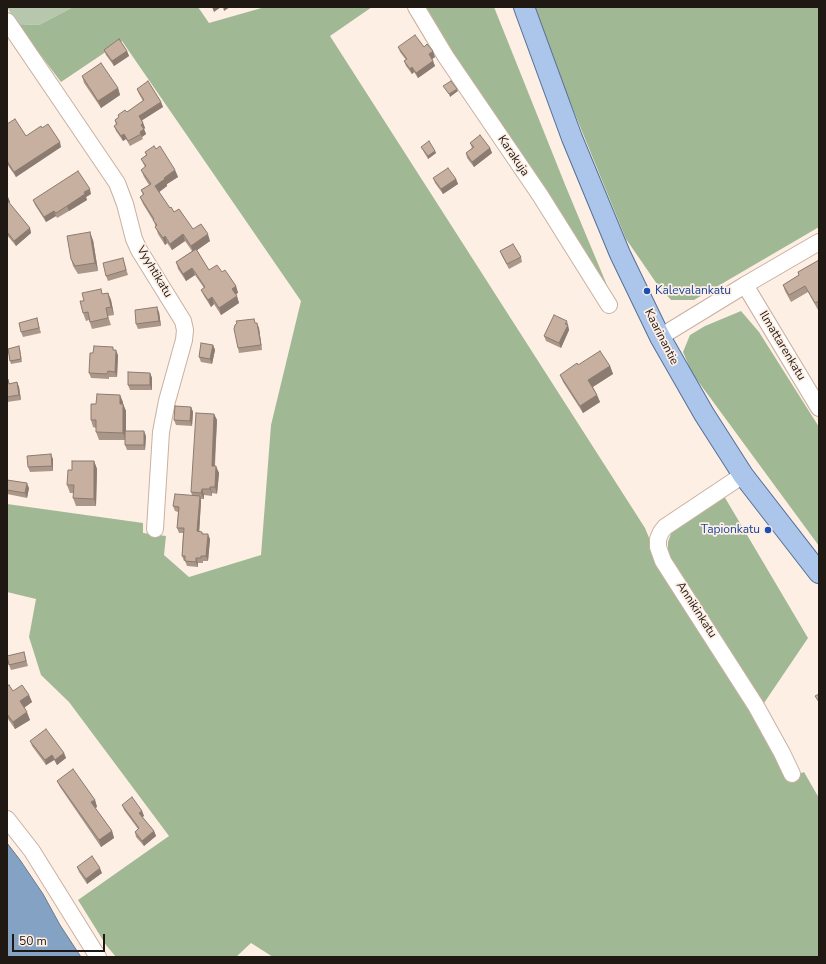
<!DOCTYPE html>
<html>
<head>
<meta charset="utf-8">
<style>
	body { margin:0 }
	#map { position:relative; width:826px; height:964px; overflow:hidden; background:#feefe5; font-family:"Nunito Sans",sans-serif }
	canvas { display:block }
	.frame { position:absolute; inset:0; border:8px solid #201812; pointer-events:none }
	.scale { position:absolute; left:12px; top:934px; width:93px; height:18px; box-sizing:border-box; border:2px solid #201812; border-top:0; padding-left:5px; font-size:12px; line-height:14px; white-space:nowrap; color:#201812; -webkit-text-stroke:3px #feefe5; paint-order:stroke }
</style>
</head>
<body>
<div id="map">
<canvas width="826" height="964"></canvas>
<div class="frame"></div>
<div class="scale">50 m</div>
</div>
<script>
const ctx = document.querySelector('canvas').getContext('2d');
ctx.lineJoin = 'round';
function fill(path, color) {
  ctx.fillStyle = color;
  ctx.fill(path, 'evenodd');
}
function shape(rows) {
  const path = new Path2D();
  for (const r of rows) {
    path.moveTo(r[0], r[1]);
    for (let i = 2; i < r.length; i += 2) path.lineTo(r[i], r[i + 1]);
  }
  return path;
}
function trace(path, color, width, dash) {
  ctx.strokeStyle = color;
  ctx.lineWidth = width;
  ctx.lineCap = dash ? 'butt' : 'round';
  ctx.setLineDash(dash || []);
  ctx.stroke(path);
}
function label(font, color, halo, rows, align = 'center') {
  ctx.font = font + ' "Nunito Sans",sans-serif';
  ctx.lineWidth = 3.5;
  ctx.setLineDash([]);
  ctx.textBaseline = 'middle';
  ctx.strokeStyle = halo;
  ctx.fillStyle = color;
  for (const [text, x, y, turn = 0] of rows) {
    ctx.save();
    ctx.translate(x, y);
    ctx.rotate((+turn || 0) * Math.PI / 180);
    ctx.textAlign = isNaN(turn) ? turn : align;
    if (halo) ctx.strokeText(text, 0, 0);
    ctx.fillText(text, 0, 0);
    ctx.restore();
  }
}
const green = shape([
	[7,7,73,7,39,25,17,24]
]);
const forest = shape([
	[73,7,198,7,209,23,265,7,372,7,330,36,645,528,659,562,753,714,789,778,804,772,819,798,819,957,273,957,251,943,236,957,116,957,106,945,78,900,169,836,69,702,41,675,29,637,36,599,7,592,7,504,143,523,143,533,166,536,164,555,189,577,261,555,271,425,301,301,122,41,61,82,17,24,39,25],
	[420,7,494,7,566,187,609,290,602,287],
	[534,7,819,7,819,227,694,300,671,300,657,284,626,239,559,75],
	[741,311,759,332,819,427,819,546,692,373,683,352,690,335,705,326],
	[724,496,808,638,762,706,668,555,668,542,672,531]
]);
const water = shape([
	[7,843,20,860,43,894,60,925,81,957,7,957,7,843]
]);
const minor = shape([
	[416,7,446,57,540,195,609,305],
	[7,21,117,183,125,204,134,239,139,250,183,321,185,330,184,340,167,401,161,432,155,529],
	[745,285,819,408],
	[660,337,745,285,819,242],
	[743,475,665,527,661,532,658,539,658,547,663,561,756,706,782,753,792,774],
	[7,819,32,851,98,957]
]);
const major = shape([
	[524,7,572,138,620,254,660,337,704,414,743,475,819,573]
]);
const wall = shape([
	[398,47,424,47,435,57,432,59,433,61,435,66,418,78,414,72,412,74,406,66,404,61,406,60,400,52],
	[104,50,127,51,129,56,114,66,106,55],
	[82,76,118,88,120,95,101,108,84,83],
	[137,89,161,102,163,107,142,120,145,128,144,129,146,134,142,137,143,139,130,146,126,139,123,141,116,131,114,126,116,125,115,120,119,117,118,115,127,112,143,101,139,94],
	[7,124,26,136,42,128,61,147,16,177,7,164],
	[470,143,490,148,492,153,474,167,467,158,466,153,472,148],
	[421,147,435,151,436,153,428,159,422,149],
	[156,149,175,170,178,177,167,184,167,186,159,192,170,208,193,229,210,241,197,250,209,270,222,272,236,286,238,293,236,294,239,303,221,315,214,304,211,307,204,296,201,290,204,288,195,275,186,281,178,269,176,262,192,251,185,241,172,250,167,243,165,245,158,234,154,222,143,204,140,197,143,195,141,190,149,185,144,177,141,170,145,167,141,159,146,155,145,152],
	[433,178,456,179,458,184,443,194,435,183],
	[91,194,86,197,87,200,69,211,57,218,56,216,46,222,35,205,33,200],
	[7,196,10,202,9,203,30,228,31,233,16,246,7,235],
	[93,240,98,271,78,274,73,266,71,259],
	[500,251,521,257,522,262,509,269,502,256],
	[123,258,128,275,108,281,106,276],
	[819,260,819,309,818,310,808,292,791,302,785,291,783,285,799,275,798,272],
	[108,293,111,300,114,315,108,316,111,325,92,329,89,320,86,321,83,313,103,294],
	[159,312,161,326,138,329,136,324],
	[37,318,41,333,23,337,21,332],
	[254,319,255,323,259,328,262,350,239,353,238,348],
	[568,326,569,330,561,348,546,341,544,336,569,326],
	[213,345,215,350,212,364,201,362,199,357],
	[20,349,22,362,11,364,10,361],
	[93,353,118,355,117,377,109,377,109,379,91,378,89,373],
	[578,365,610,366,613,374,593,387,597,395,600,402,583,413,563,382,560,375],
	[150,373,152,378,152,390,130,390,128,385],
	[7,379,10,384,17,382,19,387,21,400,7,402],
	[123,402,123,404,126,411,126,431,146,436,145,450,127,450,125,445,125,440,99,440,96,432,96,428,93,427,91,420,96,404],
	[191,407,193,412,192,426,176,425,174,420],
	[214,414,217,420,215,466,219,473,217,494,212,493,212,496,204,495,204,499,201,499,201,501,199,531,210,539,208,561,203,561,203,563,198,563,198,567,187,566,185,561,184,561,182,556,183,533,179,533,177,528,178,512,175,511,173,506,192,495,191,492],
	[53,459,53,471,30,472,28,467],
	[94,461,97,469,96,506,76,506,73,498,74,493,70,493,67,485],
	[7,480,29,488,27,498,7,494],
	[24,652,28,666,11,670,9,665],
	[7,686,13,691,29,695,32,702,24,708,30,720,15,729,8,719,7,719],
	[30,741,64,753,66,758,57,765,54,760,46,765,32,746],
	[57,781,95,800,97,807,95,808,112,831,114,838,101,847,60,787],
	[122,805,142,811,144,816,142,817,154,831,156,836,144,846,136,837,135,832,138,829,124,810],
	[77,867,102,873,87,884,79,872]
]);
const shadedWall = shape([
	[212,7,221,7,214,12],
	[223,7,230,7,224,11],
	[127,51,129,56,114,66,112,61],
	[433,51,435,57,431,60,429,54],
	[433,61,435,66,418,78,416,73],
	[412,67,414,72,412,74,410,69],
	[118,88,120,95,101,108,98,101],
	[457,89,458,91,450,97,449,94],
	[161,102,163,107,141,121,139,116],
	[143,123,145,128,143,130,141,125],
	[144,129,146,134,142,137,140,132],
	[124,134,126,139,123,141,121,136],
	[60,142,61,147,16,177,14,172],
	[490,148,492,153,474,167,472,162],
	[435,151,436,153,428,159,428,156],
	[175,170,178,177,167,184,167,186,158,193,155,186,164,178],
	[456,179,458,184,443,194,441,189],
	[90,189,91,194,86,197,87,200,69,211,67,206,84,192],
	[8,197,10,202,8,204,7,198],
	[54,211,56,216,46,222,44,217],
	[30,228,31,233,16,246,14,241],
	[90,232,93,240,98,271,95,263],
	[183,234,185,241,172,250,170,244],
	[208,234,210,241,193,253,191,246],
	[165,236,167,243,165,245,163,238],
	[192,268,195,275,186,281,183,274],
	[236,286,238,293,234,295,232,289],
	[108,293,111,300,114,315,111,307],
	[237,296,239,303,221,315,219,308],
	[212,297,214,304,211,307,208,300],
	[157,307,159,312,161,326,159,321],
	[567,321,569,330,561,348,559,343],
	[257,323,259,328,262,350,261,345],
	[213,345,215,350,212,364,210,359],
	[116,350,118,355,117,377,115,372],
	[610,366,613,374,591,388,588,380],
	[150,373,152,378,152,390,150,385],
	[17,382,19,387,21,400,19,395],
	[120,395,123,402,123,411,120,404],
	[597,395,600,402,583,413,580,406],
	[123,404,126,411,126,440,123,433],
	[191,407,193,412,192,426,190,421],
	[214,414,217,420,214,472,212,466],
	[144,431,146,436,145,450,144,445],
	[51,454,53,459,53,471,52,466],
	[94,461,97,469,96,506,94,499],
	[216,466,219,473,217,494,215,487],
	[27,483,29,488,27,498,25,493],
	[210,487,212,493,212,496,210,489],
	[202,489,204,495,204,499,201,493],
	[200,496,201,501,199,536,197,531],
	[208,534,210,539,208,561,206,556],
	[196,558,198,563,198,567,196,562],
	[29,695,32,702,22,709,20,701],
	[27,712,30,720,15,729,13,722],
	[64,753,66,758,57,765,55,760],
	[52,755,54,760,46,765,45,760],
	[95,800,97,807,94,809,91,802],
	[142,811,144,816,141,818,139,813],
	[112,831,114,838,101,847,99,840],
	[154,831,156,836,144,846,142,841],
	[100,868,102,873,87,884,86,879]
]);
const building = shape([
	[415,35,424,47,427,44,433,51,429,54,433,61,416,73,412,67,410,69,404,61,407,59,398,47,415,35],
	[119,39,127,51,112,61,104,50,119,39],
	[101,63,118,88,98,101,82,76,101,63],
	[148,81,161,102,139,116,143,123,141,125,144,129,140,132,141,134,128,141,124,134,121,136,114,126,117,124,115,120,119,117,118,115,125,110,127,112,144,100,137,89,148,81],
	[451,81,457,89,449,94,443,86,451,81],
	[15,119,26,136,41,126,42,128,48,124,60,142,14,172,7,161,7,124,15,119],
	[480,135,490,148,472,162,466,153,474,147,470,143,480,135],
	[429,141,435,151,428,156,421,147,429,141],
	[154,146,156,149,160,146,175,170,164,178,165,179,155,186,170,208,171,207,174,212,179,209,193,229,201,224,208,234,191,246,183,234,170,244,165,236,163,238,155,227,157,225,153,220,154,219,140,197,144,194,141,190,151,184,141,170,146,166,141,159,147,155,145,152,154,146],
	[448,168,456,179,441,189,433,178,448,168],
	[78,171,90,189,84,192,85,194,67,206,56,213,54,211,44,217,33,200,78,171],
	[7,200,30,228,14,241,7,232,7,200],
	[90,232,95,263,75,266,71,259,67,236,90,232],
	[513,244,521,257,507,264,500,251,513,244],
	[196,249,209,270,217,265,222,272,225,270,236,286,232,289,237,296,219,308,212,297,208,300,201,290,205,287,192,268,183,274,176,262,196,249],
	[123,258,126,270,106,276,103,263,123,258],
	[819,260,819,301,815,303,805,286,789,295,783,285,799,275,798,272,819,260],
	[101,289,102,294,108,293,111,307,106,308,108,318,90,322,88,312,83,313,80,301,84,301,82,293,101,289],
	[157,307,159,321,136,324,135,310,157,307],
	[554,315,567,321,565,324,568,325,559,343,544,336,554,315],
	[37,318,39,328,21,332,19,323,37,318],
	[254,319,255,323,257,323,261,345,238,348,234,329,235,325,237,323,236,321,254,319],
	[201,343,213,345,210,359,199,357,201,343],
	[19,346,21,359,10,361,8,349,19,346],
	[94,346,113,347,113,350,116,350,115,372,108,371,107,374,89,373,90,353,93,353,94,346],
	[600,351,610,366,588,380,597,395,580,406,560,375,577,363,578,365,600,351],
	[128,372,150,373,150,385,128,385,128,372],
	[7,379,8,379,9,384,17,382,19,395,7,397,7,379],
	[97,394,120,395,120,404,123,404,123,433,96,432,96,420,91,420,91,404,96,404,97,394],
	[175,406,191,407,190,421,174,420,175,406],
	[196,413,214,414,212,466,216,466,215,487,210,487,210,489,202,489,201,493,191,492,196,413],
	[125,431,144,431,144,445,125,445,125,431],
	[51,454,52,466,28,467,27,456,51,454],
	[72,461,94,461,94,499,73,498,74,485,67,485,68,470,72,470,72,461],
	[7,480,27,483,25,493,7,490,7,480],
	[175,494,200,496,197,531,202,532,202,534,208,534,206,556,201,556,201,558,196,558,196,562,185,561,185,556,182,556,184,528,177,528,179,507,173,506,175,494],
	[24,652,26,661,9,665,7,656,24,652],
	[9,685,13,691,22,685,29,695,20,701,27,712,13,722,7,714,7,686,9,685],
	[819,694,819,702,815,696,819,694],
	[46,729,64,753,55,760,52,755,45,760,30,741,46,729],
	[73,769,95,800,91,802,112,831,99,840,57,781,73,769],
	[132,797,142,811,139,813,154,831,142,841,135,832,139,828,122,805,132,797],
	[92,856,100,868,86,879,77,867,92,856]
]);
const markers = [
	[647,291,4,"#1a4fb4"],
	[768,530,4,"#1a4fb4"]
];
const streetNames = [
	["Karakuja",513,156,56],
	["Vyyhtikatu",154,272,59],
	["Kaarinantie",661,337,63],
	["Ilmattarenkatu",782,346,59],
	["Annikinkatu",696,610,57]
];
const transitNames = [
	["Kalevalankatu",655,291],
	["Tapionkatu",760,530,"right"]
];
fill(green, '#b6c7ae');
fill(forest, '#a0b994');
fill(water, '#84a2c3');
trace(water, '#66798e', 1);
trace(minor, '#c8b1a1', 18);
trace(major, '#567095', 22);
trace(minor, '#fff', 16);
trace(major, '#abc6ea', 20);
fill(wall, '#ab978a');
fill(shadedWall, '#8b7b70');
fill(building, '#c7b0a0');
trace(building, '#8b7b70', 1);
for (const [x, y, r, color] of markers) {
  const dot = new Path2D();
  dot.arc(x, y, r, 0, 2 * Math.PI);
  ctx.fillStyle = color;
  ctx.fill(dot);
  trace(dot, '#feefe5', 1.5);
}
label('12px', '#201812', '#feefe5', streetNames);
label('12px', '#164399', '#feefe5', transitNames, 'left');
</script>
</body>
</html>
